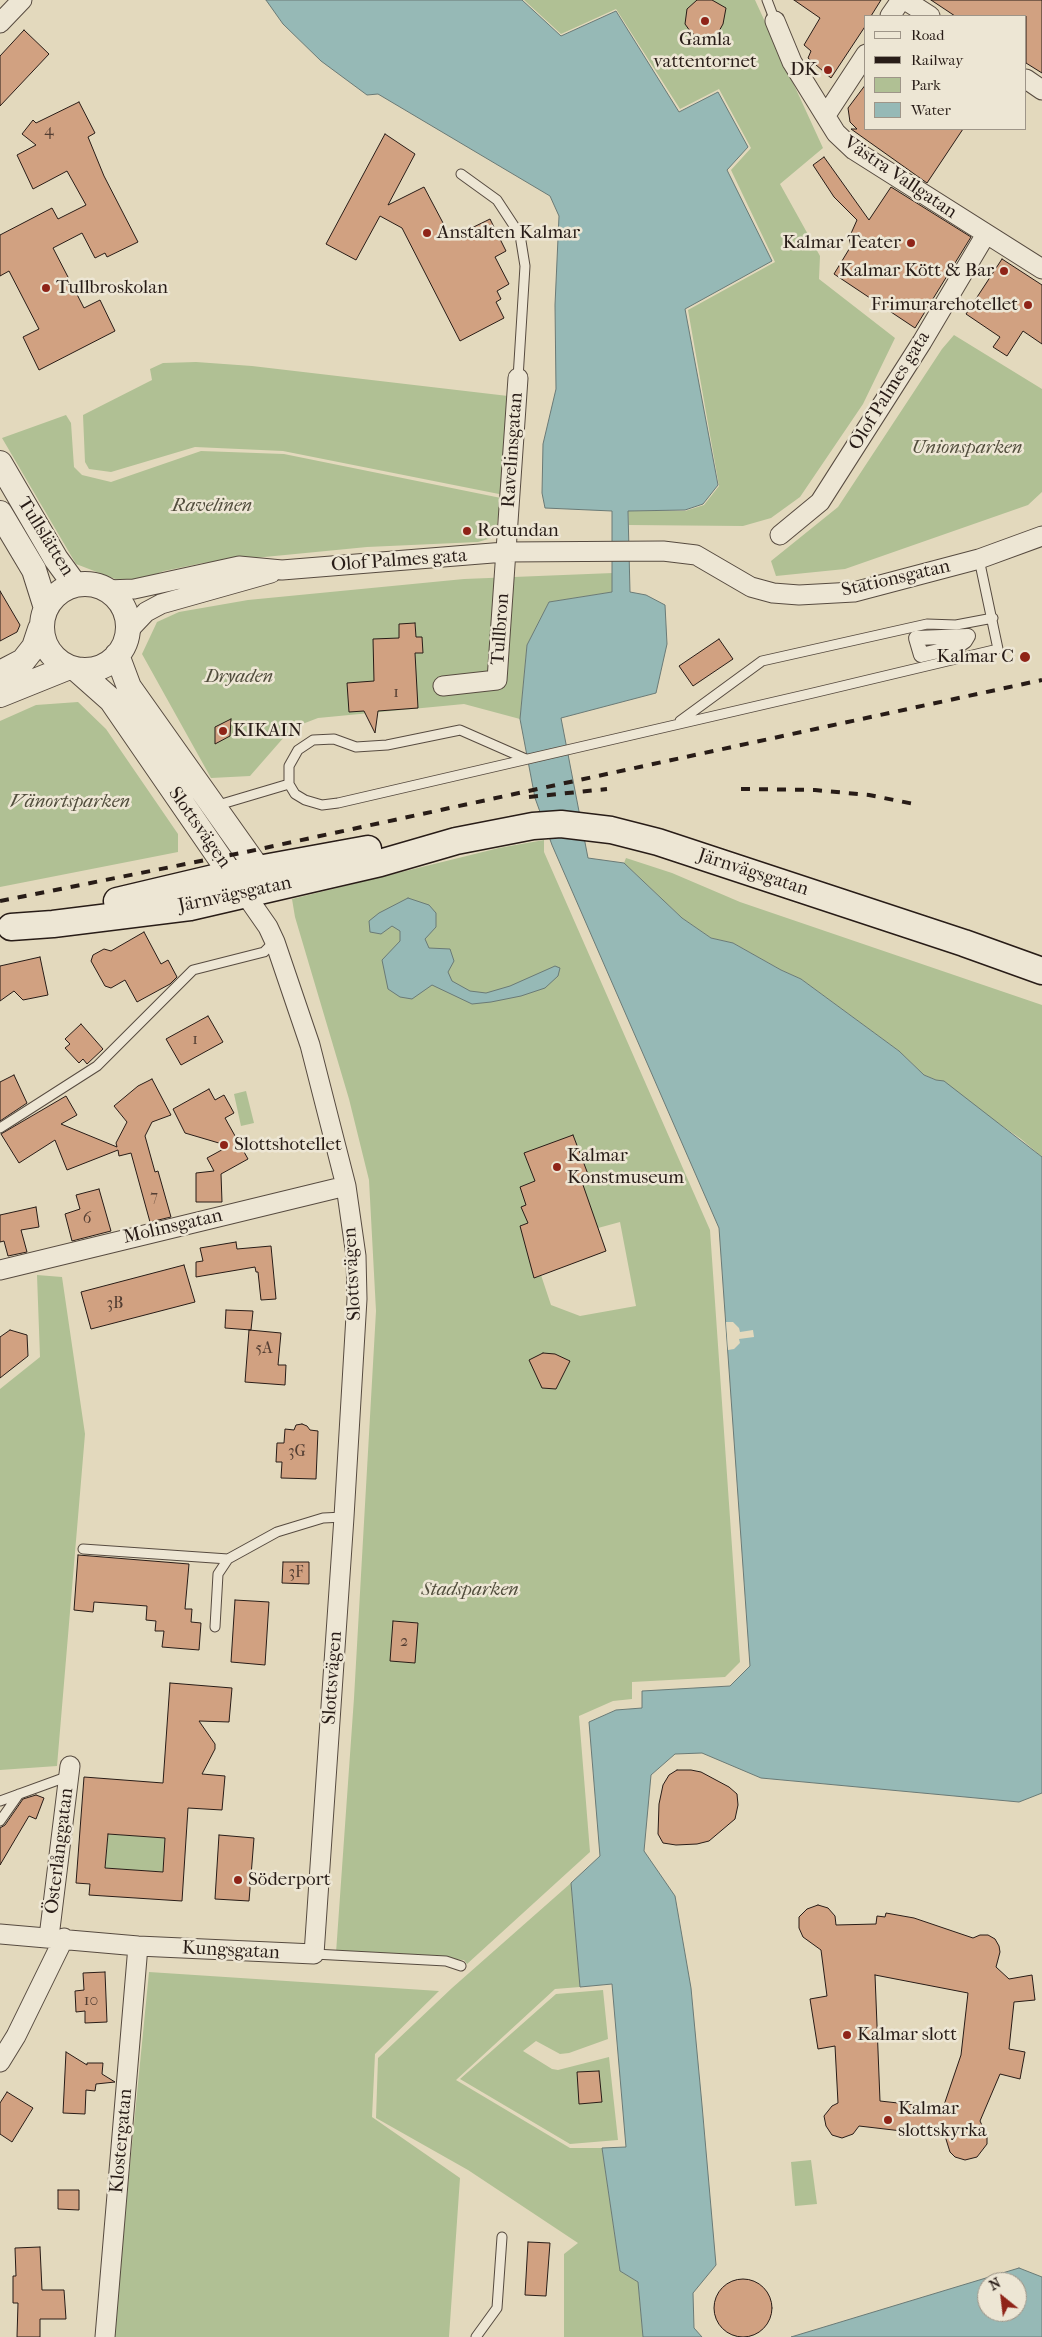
<!DOCTYPE html>
<html>
<head>
<meta charset="utf-8">
<style>
	body { margin:0 }
	#map { position:relative; width:1042px; height:2337px; overflow:hidden; background:#e3d9bd; font-family:"IM FELL French Canon",serif }
	canvas { display:block }
	.legend { position:absolute; left:864px; top:15px; width:162px; height:115px; box-sizing:border-box; background:#ede6d4; border:1px solid #9e9588; margin:0; padding:6px 9px; list-style:none; font-size:15px; color:#281c17 }
	.legend li { display:flex; align-items:center; gap:10px; height:25px }
	.legend b { width:25px; border:1px solid #9e9588 }
	.north { position:absolute; left:977px; top:2272px; width:50px; height:50px; box-sizing:border-box; background:#ede6d4; border:1px solid #9e9588; border-radius:50%; rotate:331deg; font-size:14px; font-weight:700; line-height:20px; text-align:center; color:#281c17 }
	.north::after { content:''; display:block; margin:auto; width:18px; height:22px; background:#8f2418; clip-path:polygon(50% 0,100% 100%,50% 72%,0 100%) }
</style>
</head>
<body>
<div id="map">
<canvas width="1042" height="2337"></canvas>
<ul class="legend">
<li><b style="height:6px;background:#ede6d4"></b>Road</li>
<li><b style="height:6px;background:#281c17"></b>Railway</li>
<li><b style="height:14px;background:#b0c094"></b>Park</li>
<li><b style="height:14px;background:#96b9b6"></b>Water</li>
</ul>
<div class="north">N</div>
</div>
<script>
const ctx = document.querySelector('canvas').getContext('2d');
ctx.lineJoin = 'round';
function fill(path, color) {
  ctx.fillStyle = color;
  ctx.fill(path, 'evenodd');
}
function shape(rows) {
  const path = new Path2D();
  for (const r of rows) {
    if (r.length === 3) {
      path.moveTo(r[0] + r[2], r[1]);
      path.arc(r[0], r[1], r[2], 0, 2 * Math.PI);
      continue;
    }
    path.moveTo(r[0], r[1]);
    for (let i = 2; i < r.length; i += 2) path.lineTo(r[i], r[i + 1]);
  }
  return path;
}
function trace(path, color, width, dash) {
  ctx.strokeStyle = color;
  ctx.lineWidth = width;
  ctx.lineCap = dash ? 'butt' : 'round';
  ctx.setLineDash(dash || []);
  ctx.stroke(path);
}
function label(font, color, halo, rows, align = 'center') {
  ctx.font = font + ' "IM FELL French Canon",serif';
  ctx.lineWidth = 5;
  ctx.setLineDash([]);
  ctx.textBaseline = 'middle';
  ctx.strokeStyle = halo;
  ctx.fillStyle = color;
  for (const [text, x, y, turn = 0] of rows) {
    ctx.save();
    ctx.translate(x, y);
    ctx.rotate((+turn || 0) * Math.PI / 180);
    ctx.textAlign = isNaN(turn) ? turn : align;
    if (halo) ctx.strokeText(text, 0, 0);
    ctx.fillText(text, 0, 0);
    ctx.restore();
  }
}
const green = shape([
	[524,0,755,0,823,148,780,184,820,256,819,279,895,338,863,404,800,497,771,518,743,526,629,525,628,511,685,511,704,505,719,486,688,310,775,262,731,170,751,148,719,89,680,109,616,9,561,34],
	[954,335,1042,389,1042,492,1028,505,845,569,776,576,771,561,838,507,942,349],
	[196,362,252,366,508,396,504,495,283,451,195,447,111,472,89,469,85,462,83,415,152,380,150,369,163,363],
	[66,415,71,423,74,467,82,475,111,482,201,451,284,454,501,498,495,537,478,542,367,547,203,563,164,571,137,581,123,582,76,564,2,438],
	[613,573,612,592,549,602,527,645,520,719,464,704,318,718,292,728,250,776,211,778,142,654,157,622,179,612,248,600,464,579],
	[78,702,106,729,178,834,178,852,0,887,0,721,36,705],
	[544,840,544,852,710,1230,740,1662,725,1677,632,1682,632,1699,613,1701,579,1716,590,1852,467,1964,464,1960,336,1953,354,1698,376,1311,369,1180,349,1099,295,917,292,899,499,848],
	[620,1222,636,1306,580,1316,551,1305,541,1275,606,1251,598,1228],
	[626,858,672,873,740,902,1042,1005,1042,1157,1021,1139,936,1080,924,1075,899,1051,801,979,781,970,733,943,711,938,682,918,624,863],
	[246,1091,254,1123,241,1126,234,1094],
	[37,1275,62,1277,85,1434,57,1766,0,1770,0,1389,40,1357],
	[108,1834,165,1838,163,1872,105,1868],
	[571,1883,580,1987,555,1989,456,2080,570,2148,602,2148,620,2271,638,2282,643,2337,564,2337,564,2254,578,2243,468,2170,376,2118,378,2058,452,1988],
	[149,1972,439,1991,375,2054,372,2117,460,2178,449,2337,113,2337],
	[603,1990,608,2039,569,2053,560,2054,536,2041,523,2051,552,2069,558,2070,609,2057,618,2140,570,2144,460,2079,556,1994],
	[811,2160,817,2204,795,2206,791,2162]
]);
const water = shape([
	[266,0,522,0,561,36,616,11,679,112,718,92,748,147,727,170,772,261,685,309,718,485,703,504,685,510,628,511,630,592,646,595,665,605,667,644,656,693,561,718,588,858,624,863,682,918,711,938,733,943,781,970,801,979,899,1051,924,1075,936,1080,944,1081,1042,1157,1042,1793,1019,1802,761,1778,702,1753,675,1754,651,1775,644,1851,675,1896,691,1988,702,2105,716,2265,693,2293,694,2328,702,2337,643,2337,638,2282,620,2271,602,2148,626,2147,612,1984,580,1987,571,1883,600,1856,589,1722,616,1710,642,1708,642,1691,730,1686,750,1666,719,1228,552,845,535,798,520,719,527,645,549,602,612,592,612,511,545,508,542,493,543,444,556,389,555,305,559,216,550,196,378,94,367,95,321,61,283,24,266,0],
	[408,898,429,905,436,913,436,927,425,939,429,948,450,949,454,961,448,972,452,981,470,991,486,993,510,986,555,966,560,968,558,976,545,988,521,996,491,1002,472,1004,432,985,412,999,400,997,388,989,382,960,400,941,400,931,392,926,381,934,370,932,369,921,379,913,408,898],
	[1019,2268,1042,2277,1042,2337,791,2337,1019,2268],
	[987,2282,1017,2282,1017,2312,987,2312,987,2282]
]);
const pier = shape([
	[726,1322,733,1322,739,1328,740,1332,753,1330,754,1337,739,1339,740,1343,734,1349,728,1350]
]);
const building = shape([
	[697,0,712,0,726,8,723,24,718,33,712,37,697,37,690,31,685,24,687,9,697,0],
	[794,0,881,0,871,16,866,16,866,25,831,78,808,58,811,51,804,45,820,18,794,0],
	[931,0,1042,0,1042,73,1026,63,1026,16,955,16,931,0],
	[24,30,49,54,0,106,0,56,24,30],
	[866,84,866,129,963,129,927,183,851,129,857,129,850,122,848,108,866,84],
	[79,102,95,133,88,137,104,176,138,242,107,257,105,253,95,258,82,233,53,248,84,308,100,300,115,331,39,370,23,337,39,329,9,271,0,276,0,235,52,208,58,219,86,205,67,171,33,189,17,155,36,145,22,134,33,120,36,123,79,102],
	[385,134,415,154,388,205,424,187,451,238,490,219,506,251,495,257,509,284,497,291,501,299,496,302,504,318,460,341,402,228,380,216,356,260,326,244,385,134],
	[824,157,869,220,891,187,971,237,915,328,834,274,851,246,849,238,857,220,834,197,813,165,824,157],
	[1002,259,1042,285,1042,344,1023,331,1007,356,993,347,1000,337,966,314,1002,259],
	[0,591,20,625,17,632,0,641,0,591],
	[415,623,416,637,422,637,423,653,415,653,418,708,378,711,375,733,364,711,349,712,347,683,374,681,373,639,399,638,399,624,415,623],
	[719,639,733,659,693,686,679,666,719,639],
	[231,719,230,736,215,744,215,727,231,719],
	[144,932,161,964,168,960,177,977,170,984,137,1002,125,980,111,988,105,986,91,961,93,955,104,949,111,951,144,932],
	[40,957,48,995,23,1000,14,991,0,1001,0,966,40,957],
	[208,1016,223,1042,181,1065,166,1039,208,1016],
	[81,1024,103,1049,87,1064,83,1059,79,1063,65,1048,70,1044,65,1039,81,1024],
	[14,1075,27,1103,0,1121,0,1082,14,1075],
	[152,1079,171,1115,152,1122,145,1136,155,1172,158,1171,171,1217,150,1222,131,1153,119,1156,118,1150,67,1170,55,1140,19,1163,1,1134,66,1096,77,1115,61,1124,117,1147,116,1143,127,1122,114,1106,138,1086,152,1079],
	[209,1089,215,1100,224,1095,234,1113,225,1118,248,1159,221,1174,222,1202,196,1202,196,1173,214,1171,207,1158,229,1146,185,1133,173,1109,209,1089],
	[573,1135,591,1182,583,1185,606,1251,534,1278,520,1226,528,1223,521,1207,526,1205,520,1187,535,1181,524,1153,573,1135],
	[99,1189,111,1231,72,1241,65,1214,80,1209,76,1195,99,1189],
	[36,1207,39,1227,21,1230,27,1252,8,1256,4,1241,0,1242,0,1215,36,1207],
	[236,1242,237,1249,271,1246,276,1299,261,1300,258,1272,256,1272,255,1267,196,1277,196,1262,203,1261,200,1248,236,1242],
	[184,1265,195,1302,91,1329,81,1292,184,1265],
	[226,1310,253,1311,251,1330,225,1328,226,1310],
	[10,1330,27,1335,28,1356,0,1378,0,1337,10,1330],
	[249,1330,281,1333,278,1365,286,1365,285,1385,245,1382,249,1330],
	[543,1353,555,1354,570,1361,556,1389,542,1388,529,1360,543,1353],
	[302,1424,307,1426,310,1430,318,1431,316,1479,281,1478,282,1462,276,1462,277,1443,284,1443,285,1429,294,1430,296,1425,302,1424],
	[78,1555,189,1564,185,1609,192,1609,191,1622,201,1623,199,1650,162,1647,164,1631,155,1631,156,1621,146,1620,147,1606,94,1602,93,1612,74,1610,78,1555],
	[283,1562,309,1562,309,1584,282,1583,283,1562],
	[235,1600,269,1602,265,1665,231,1662,235,1600],
	[393,1621,418,1623,415,1663,390,1661,393,1621],
	[170,1683,232,1688,229,1722,199,1721,215,1744,215,1749,202,1774,225,1776,222,1810,188,1808,182,1901,89,1895,90,1884,76,1883,84,1777,163,1783,170,1683],
	[108,1834,165,1838,163,1872,105,1868,108,1834],
	[677,1770,691,1770,701,1772,729,1787,737,1794,738,1805,735,1819,709,1841,697,1844,676,1845,663,1843,658,1834,659,1804,663,1785,669,1775,677,1770],
	[36,1795,44,1798,36,1819,29,1816,0,1865,0,1828,5,1825,23,1799,36,1795],
	[219,1835,254,1838,249,1901,215,1899,219,1835],
	[818,1905,828,1908,835,1916,836,1925,876,1924,877,1916,885,1917,886,1913,914,1918,973,1938,980,1935,988,1935,995,1939,999,1946,1000,1952,996,1967,1009,1979,1032,1975,1035,2000,1014,2002,1009,2049,1025,2052,1020,2079,1000,2074,980,2121,987,2136,987,2144,977,2157,965,2160,955,2157,950,2152,945,2136,859,2126,853,2134,842,2138,832,2135,826,2126,824,2116,832,2106,838,2103,835,2046,818,2049,810,1999,827,1996,821,1950,803,1937,799,1928,799,1917,807,1909,818,1905],
	[875,1975,968,1993,961,2055,943,2108,880,2101,875,1975],
	[105,1972,107,2022,85,2023,85,2011,76,2012,75,1991,84,1990,83,1973,105,1972],
	[66,2052,87,2065,87,2063,103,2063,102,2074,115,2082,96,2084,95,2091,86,2090,85,2114,63,2113,66,2052],
	[599,2071,602,2102,579,2104,577,2072,599,2071],
	[7,2092,33,2108,12,2142,0,2134,0,2103,7,2092],
	[58,2190,79,2190,79,2210,58,2209,58,2190],
	[528,2242,550,2243,546,2296,525,2295,528,2242],
	[40,2247,42,2290,64,2290,66,2319,40,2319,40,2337,17,2337,18,2303,13,2303,13,2276,16,2276,15,2248,40,2247],
	[743,2308,29]
]);
const service = shape([
	[767,0,775,21],
	[461,174,497,200,520,235,525,266,518,378],
	[680,721,762,661,927,624,956,625,993,618],
	[526,759,460,730,387,745,356,747,334,739,313,740,298,750,289,766,289,784,295,794,305,800,322,805,338,803,813,693,998,649,979,559],
	[215,806,289,784],
	[0,1128,97,1066,193,970,264,952,274,942],
	[83,1549,228,1559],
	[215,1627,218,1574,228,1559,277,1532,323,1518,344,1517],
	[0,1801,69,1776],
	[0,1821,19,1794],
	[314,1954,446,1961,461,1966],
	[476,2337,497,2308,502,2237]
]);
const pedestrian = shape([
	[968,636,965,641,956,647,921,655,916,638,968,636]
]);
const minor = shape([
	[905,0,930,16],
	[890,16,901,0],
	[775,21,792,62,836,133,854,150,1042,269],
	[0,23,22,0],
	[1026,79,1042,90],
	[826,115,866,54],
	[780,535,820,502,922,342,986,234],
	[107,590,134,589,239,566,282,570,505,552,663,551,696,555,751,587,773,593,799,595,854,592,979,559,1042,536],
	[128,631,146,612,161,604,271,573],
	[443,686,497,680,518,378],
	[0,1270,346,1186],
	[0,1934,138,1946,314,1954,344,1517,357,1299,356,1256,346,1186,310,1045,275,942,268,927,245,894],
	[49,1937,70,1766],
	[0,2062,16,2036,64,1938],
	[105,2337,138,1946]
]);
const tertiary = shape([
	[0,463,56,559,75,585],
	[0,513,34,570,46,608],
	[85,627,43],
	[117,655,129,687,268,883],
	[76,669,111,700,241,889],
	[0,673,23,661,34,647,40,629],
	[0,695,67,668]
]);
const secondary = shape([
	[117,901,231,874,368,849],
	[11,927,53,924,190,907,380,863,456,841,533,826,561,824,611,830,658,842,964,943,1042,971]
]);
const rail = shape([
	[741,789,815,790,869,795,919,805],
	[529,797,607,789],
	[0,901,246,852,1042,680]
]);
const markers = [
	[705,21,5,"#8f2418"],
	[828,70,5,"#8f2418"],
	[427,233,5,"#8f2418"],
	[911,243,5,"#8f2418"],
	[1004,271,5,"#8f2418"],
	[46,288,5,"#8f2418"],
	[1028,305,5,"#8f2418"],
	[467,531,5,"#8f2418"],
	[1025,657,6,"#8f2418"],
	[223,731,5,"#8f2418"],
	[224,1145,5,"#8f2418"],
	[557,1167,5,"#8f2418"],
	[238,1880,5,"#8f2418"],
	[847,2035,5,"#8f2418"],
	[888,2120,5,"#8f2418"]
];
const numberNames = [
	["4",49,131],
	["1",396,693],
	["1",195,1040],
	["7",154,1197],
	["6",87,1219],
	["3B",115,1304],
	["5A",264,1349],
	["3G",297,1452],
	["3F",296,1573],
	["2",404,1642],
	["10",91,2001]
];
const poiNames = [
	["Gamla",705,40,"center"],
	["vattentornet",705,62,"center"],
	["DK",818,70,"right"],
	["Anstalten Kalmar",437,233],
	["Kalmar Teater",901,243,"right"],
	["Kalmar Kött & Bar",994,271,"right"],
	["Tullbroskolan",56,288],
	["Frimurarehotellet",1018,305,"right"],
	["Rotundan",477,531],
	["Kalmar C",1014,657,"right"],
	["KIKAIN",233,731],
	["Slottshotellet",234,1145],
	["Kalmar",567,1156],
	["Konstmuseum",567,1178],
	["Söderport",248,1880],
	["Kalmar slott",857,2035],
	["Kalmar",898,2109],
	["slottskyrka",898,2131]
];
const streetNames = [
	["Västra Vallgatan",900,178,34],
	["Olof Palmes gata",890,391,-58],
	["Ravelinsgatan",513,450,-86],
	["Tullslätten",45,537,58],
	["Olof Palmes gata",399,561,-4],
	["Stationsgatan",896,579,-13],
	["Tullbron",501,629,-86],
	["Slottsvägen",199,828,55],
	["Järnvägsgatan",753,873,18],
	["Järnvägsgatan",235,895,-12],
	["Molinsgatan",173,1227,-13],
	["Slottsvägen",353,1274,-93],
	["Slottsvägen",333,1678,-86],
	["Österlånggatan",60,1851,-83],
	["Kungsgatan",231,1951,3],
	["Klostergatan",122,2141,-85]
];
const parkNames = [
	["Unionsparken",967,448],
	["Ravelinen",212,506],
	["Dryaden",239,677],
	["Vänortsparken",70,802],
	["Stadsparken",470,1590]
];
fill(green, '#b0c094');
fill(water, '#96b9b6');
trace(water, '#6a7a76', 1);
fill(pier, '#e3d9bd');
fill(building, '#d1a181');
trace(building, '#281c17', 1);
trace(service, '#574b40', 11);
trace(pedestrian, '#574b40', 16);
trace(minor, '#574b40', 21);
trace(tertiary, '#574b40', 26);
trace(secondary, '#281c17', 29);
trace(service, '#ede6d4', 9);
trace(pedestrian, '#ede6d4', 14);
trace(minor, '#ede6d4', 19);
trace(tertiary, '#ede6d4', 24);
trace(secondary, '#ede6d4', 26);
trace(rail, '#281c17', 4, [9, 9]);
for (const [x, y, r, color] of markers) {
  const dot = new Path2D();
  dot.arc(x, y, r, 0, 2 * Math.PI);
  ctx.fillStyle = color;
  ctx.fill(dot);
  trace(dot, '#ede6d4', 2);
}
label('16px', '#523d32', null, numberNames);
label('19px', '#281c17', '#ede6d4', poiNames, 'left');
label('19px', '#281c17', '#ede6d4', streetNames);
label('italic 19px', '#514d3c', '#ede6d4', parkNames);
</script>
</body>
</html>
